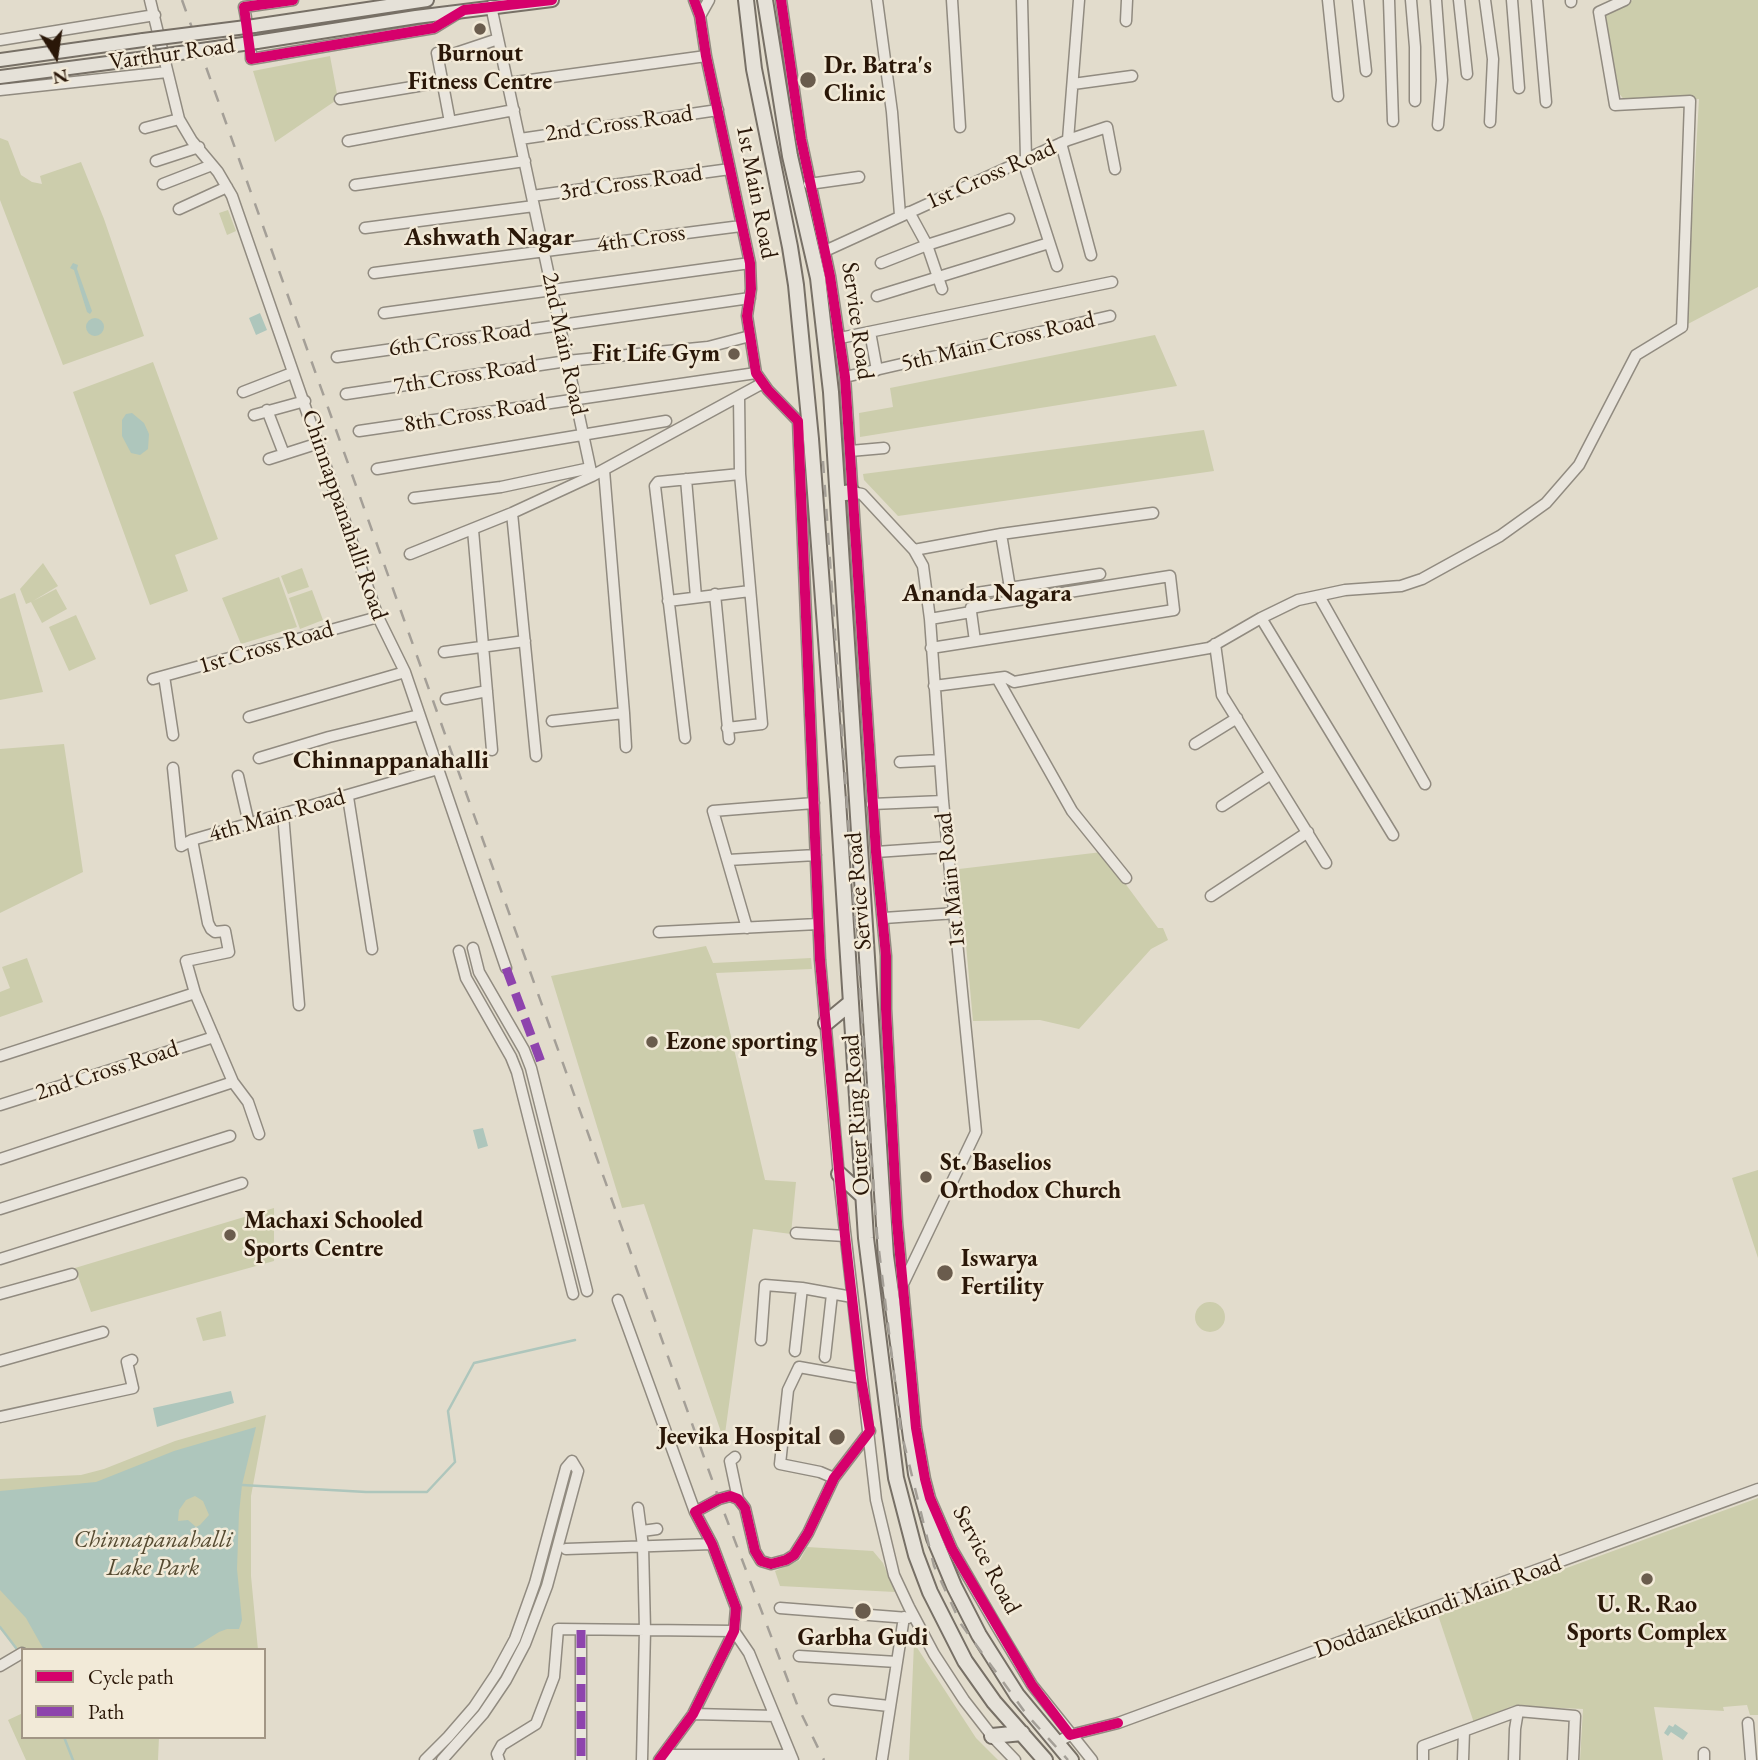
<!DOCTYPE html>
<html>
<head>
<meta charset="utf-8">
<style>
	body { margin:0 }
	#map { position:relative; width:1758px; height:1760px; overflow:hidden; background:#e2dccc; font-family:"EB Garamond",serif }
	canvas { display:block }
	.legend { position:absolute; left:21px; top:1648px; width:245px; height:91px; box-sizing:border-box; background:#f2ead8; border:2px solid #a29685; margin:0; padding:9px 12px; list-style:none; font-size:21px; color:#2a1708 }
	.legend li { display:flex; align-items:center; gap:14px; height:35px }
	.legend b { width:35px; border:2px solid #a29685 }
	.north { position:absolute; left:21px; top:21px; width:70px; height:70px; -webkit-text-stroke:5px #f2ead8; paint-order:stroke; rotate:168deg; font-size:19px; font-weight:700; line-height:28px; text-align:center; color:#2a1708 }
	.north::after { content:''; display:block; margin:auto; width:24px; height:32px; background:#2a1708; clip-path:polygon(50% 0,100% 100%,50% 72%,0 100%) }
</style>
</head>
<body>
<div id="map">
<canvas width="1758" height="1760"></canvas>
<ul class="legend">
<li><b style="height:9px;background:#d6006c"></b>Cycle path</li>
<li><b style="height:9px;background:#8e44ad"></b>Path</li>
</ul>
<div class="north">N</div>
</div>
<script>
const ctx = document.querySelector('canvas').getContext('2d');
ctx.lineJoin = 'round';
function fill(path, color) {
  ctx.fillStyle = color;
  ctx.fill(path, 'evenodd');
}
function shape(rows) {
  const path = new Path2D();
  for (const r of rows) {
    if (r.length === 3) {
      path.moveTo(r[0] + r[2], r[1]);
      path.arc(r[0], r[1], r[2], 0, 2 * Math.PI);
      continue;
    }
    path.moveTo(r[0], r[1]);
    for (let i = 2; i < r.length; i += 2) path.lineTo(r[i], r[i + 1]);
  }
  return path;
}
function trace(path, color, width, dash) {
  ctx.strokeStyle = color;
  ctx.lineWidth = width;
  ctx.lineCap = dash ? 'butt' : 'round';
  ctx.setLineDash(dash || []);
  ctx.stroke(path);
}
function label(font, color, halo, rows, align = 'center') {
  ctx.font = font + ' "EB Garamond",serif';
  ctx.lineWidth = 5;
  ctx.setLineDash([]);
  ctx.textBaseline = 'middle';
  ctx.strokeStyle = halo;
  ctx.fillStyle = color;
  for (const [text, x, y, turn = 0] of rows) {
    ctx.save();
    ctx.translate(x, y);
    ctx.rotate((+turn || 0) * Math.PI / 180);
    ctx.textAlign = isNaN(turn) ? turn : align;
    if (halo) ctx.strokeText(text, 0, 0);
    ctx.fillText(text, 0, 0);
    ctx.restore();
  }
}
const green = shape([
	[1633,0,1758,0,1758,287,1686,325,1699,99,1626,102,1617,91,1603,12],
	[330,56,338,99,275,142,253,71],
	[0,138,8,141,21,175,32,182,42,184,40,176,81,162,104,219,144,336,63,365,0,200],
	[228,210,236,231,227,235,219,213],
	[1155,335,1177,386,860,437,859,413,893,407,890,388],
	[153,362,218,539,175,555,188,591,150,605,73,392],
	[1204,430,1214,471,898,516,864,480,863,474],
	[43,563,58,586,33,601,56,589,67,609,42,623,31,602,26,604,20,589],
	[302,568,309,587,288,594,281,576],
	[279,577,297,627,241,644,222,598],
	[312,590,323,620,300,629,289,598],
	[15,593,43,692,0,700,0,599],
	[76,615,96,659,69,671,49,627],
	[64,744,83,872,0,913,0,749],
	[1102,852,1158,928,1163,928,1168,940,1151,949,1079,1029,1040,1020,973,1021,959,869],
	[706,946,713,963,811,958,812,969,716,973,765,1180,796,1182,791,1234,753,1229,724,1441,644,1204,622,1208,551,976],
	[27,958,43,1002,0,1017,0,992,10,988,2,967],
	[1758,1170,1758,1258,1732,1178],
	[274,1208,274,1261,91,1312,75,1268],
	[1210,1317,15],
	[221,1311,226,1336,203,1341,196,1318],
	[266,1415,251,1496,251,1576,258,1650,23,1650,23,1656,0,1629,0,1479,81,1475,104,1469,175,1441],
	[1758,1498,1758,1715,1750,1715,1747,1705,1723,1707,1724,1711,1654,1707,1663,1760,1580,1760,1583,1709,1512,1706,1474,1723,1438,1615],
	[807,1547,873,1551,883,1563,895,1592,780,1586,775,1571,800,1560],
	[914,1643,976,1738,998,1760,909,1760],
	[23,1713,23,1737,159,1737,158,1760,26,1760,8,1720]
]);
const water = shape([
	[73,263,78,265,77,269,92,311,90,314,87,312,74,270,70,268],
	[260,313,267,330,256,335,249,318],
	[95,327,9],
	[132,413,144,423,149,434,148,449,140,455,131,453,122,436,122,420,126,414],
	[483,1128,488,1146,478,1149,473,1130],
	[231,1391,234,1403,157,1427,153,1408],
	[256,1427,242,1485,239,1513,237,1569,242,1620,239,1629,227,1629,219,1632,190,1650,44,1650,26,1618,0,1590,0,1491,96,1482,174,1451],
	[195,1496,203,1501,209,1515,200,1525,196,1527,188,1520,178,1521,179,1510,186,1500],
	[1675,1724,1688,1733,1683,1740,1671,1732,1668,1736,1664,1733,1669,1725,1673,1727]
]);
const stream = shape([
	[242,1485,366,1492,427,1492,455,1462,448,1411,474,1363,575,1340],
	[0,1627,16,1648],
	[64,1737,73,1760]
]);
const minor = shape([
	[150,0,179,119,192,141,218,172,232,196,378,617,405,672,506,968],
	[694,0,700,16,706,56,750,263,751,289,747,316,756,373,768,390,798,421,820,960,840,1188,876,1500,894,1575,909,1607,934,1654,964,1700,992,1736,1015,1760],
	[781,0,801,139,830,276,845,377,876,852,886,956,886,1009,897,1222,916,1428,925,1479,930,1498,952,1549,996,1625,1032,1685,1092,1760],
	[877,0,892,112,900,215],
	[952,0,960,127],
	[1022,0,1026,158],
	[1328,0,1338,96],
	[1358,0,1366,71],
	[1389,0,1393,121],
	[1411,0,1415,47,1415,101],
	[1436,0,1442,80,1438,125],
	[1459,0,1467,74],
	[1485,0,1493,59,1490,122],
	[1512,0,1519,88],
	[1537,0,1546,102],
	[1571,0,1571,2],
	[491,6,592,476],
	[700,16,709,0],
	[246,18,244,7,293,0],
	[1126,21,1127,0],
	[0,40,155,15],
	[251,53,251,59,422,30,434,28,460,12],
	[437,53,450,122],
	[438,59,498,39],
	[508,83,706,56],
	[1073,84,1132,76],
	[0,90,167,72],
	[340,99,442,82],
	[145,128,179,119],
	[520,139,718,110],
	[1068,140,1107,127,1115,169],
	[348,141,514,110],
	[1061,143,1091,255],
	[156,161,199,147],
	[1023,161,1057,266],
	[163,184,212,165],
	[809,184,859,177],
	[355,185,525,161],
	[532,196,730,169],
	[179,209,227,187],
	[909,212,927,245,942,289],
	[365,228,534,206],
	[825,251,1068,140,1079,0],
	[881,263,927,245,1009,219],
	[374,273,741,226],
	[877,296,1049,243],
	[384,313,750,263],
	[870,332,877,370],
	[840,338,1112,282],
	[337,357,750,298],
	[845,377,1110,316],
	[243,392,292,373],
	[346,394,567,361,708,347,750,336],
	[267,410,284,454],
	[254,415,305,401],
	[359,431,756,373],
	[850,451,884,448],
	[269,459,319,443],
	[377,469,666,421],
	[686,479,696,597],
	[852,492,862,494,914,550,923,566,930,619,943,801,976,1132,904,1282],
	[414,498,501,487,590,468],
	[512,513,536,756],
	[473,530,492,750],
	[1001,534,1010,588],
	[914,550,1001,534,1153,513],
	[410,554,512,513,592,476,763,383],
	[715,594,729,739],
	[964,595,1100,574],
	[1319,596,1425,784],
	[668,601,750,591],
	[971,612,975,641],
	[1261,618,1393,835],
	[930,619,971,612,971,608,987,605,1170,576,1174,610,931,648],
	[1215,644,1222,695,1326,863],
	[444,652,525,641],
	[164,676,173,735],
	[997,678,1072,811,1126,878],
	[153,679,378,617],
	[934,686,1005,677,1014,682,1209,648,1261,618,1298,600,1345,590,1401,586,1422,579,1500,536,1546,503,1579,465,1636,355,1682,327,1690,101,1615,105,1599,12,1625,0],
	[446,699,487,691],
	[624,713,626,747],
	[249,717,405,672],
	[552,721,624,713,604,470],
	[727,728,762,724,740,474,739,396],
	[685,738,655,486,658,482,740,474],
	[1195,744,1237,718],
	[259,758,329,737,419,715],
	[900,762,940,760],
	[173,768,181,846,192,840,438,769],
	[238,776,249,824],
	[348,797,372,949],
	[872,804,943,801],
	[1222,806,1271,774],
	[283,814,299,1005],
	[192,840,208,923,211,929,215,932,225,931,229,952,186,961,195,993,233,1082,248,1102,259,1134],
	[876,852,948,847],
	[728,860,816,855],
	[1211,896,1308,832],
	[884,918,956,913],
	[747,928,713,811,814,803],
	[659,932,818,924],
	[473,948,479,972,524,1050,531,1068,587,1291],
	[459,951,466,978,511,1057,517,1072,573,1294],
	[0,1056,195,993],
	[0,1105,214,1037],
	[0,1159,233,1082],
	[0,1209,230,1136],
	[796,1233,845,1236],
	[0,1259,242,1183],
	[0,1294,72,1274],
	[618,1300,695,1512,712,1544,736,1608,734,1631,693,1714,659,1760],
	[761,1340,765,1285,802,1288],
	[795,1351,802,1288,852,1297],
	[825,1357,832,1294],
	[0,1361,103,1332],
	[0,1417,133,1388,127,1362,132,1360],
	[735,1457,730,1461,738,1499],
	[834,1478,820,1472,780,1464,788,1390,799,1367,861,1378],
	[638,1508,643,1546,645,1630,642,1760],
	[695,1512,719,1499,730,1496,738,1499,745,1508,755,1551,761,1561,771,1564,786,1560,794,1555,808,1533,834,1478,870,1431],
	[642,1531,657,1529],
	[566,1549,712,1544],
	[780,1608,908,1618],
	[581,1630,581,1760],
	[799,1656,897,1662],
	[0,1666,22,1653],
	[834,1700,889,1706],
	[693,1714,775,1716],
	[1748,1723,1751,1760],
	[1056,1743,1070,1735,1118,1723,1758,1489],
	[1704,1753,1704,1760],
	[664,1755,791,1755],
	[882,1759,904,1617],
	[425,1760,448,1737,474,1707,496,1674,515,1639,535,1583,566,1468,572,1461,578,1471,547,1586,525,1644,506,1680,483,1714,442,1760],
	[499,1760,497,1754,502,1745,536,1724,554,1677,558,1629,734,1631,749,1653,793,1760],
	[1423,1760,1423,1746,1518,1711,1575,1716,1573,1760],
	[1463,1760,1464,1731],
	[1514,1760,1515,1729,1518,1711]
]);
const major = shape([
	[254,26,427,0],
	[257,42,416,17,552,0],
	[0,60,143,40],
	[0,77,146,58]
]);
const highway = shape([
	[746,0,754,69,790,247,796,285,811,439,838,800,866,1238,896,1478,916,1555,930,1592,965,1661,994,1702,1045,1760],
	[765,0,790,156,818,278,831,392,886,1256,916,1474,934,1538,954,1586,979,1635,1017,1695,1071,1760],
	[838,494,852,492],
	[826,1023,849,1004],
	[839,1174,863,1196],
	[992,1736,1022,1733]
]);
const rail = shape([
	[182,0,719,1499,798,1707,824,1760],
	[823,461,877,1234,901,1431,934,1566,961,1624,1027,1715,1068,1760]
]);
const majorBridge = shape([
	[143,40,254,26],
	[146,58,257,42]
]);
const quiet = shape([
	[506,968,541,1062],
	[581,1630,581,1760]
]);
const cycleway = shape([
	[293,0,244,7,251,59,434,28,464,10,552,0],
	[781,0,801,139,830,276,845,377,876,852,886,956,886,1009,897,1222,916,1428,925,1479,930,1498,952,1549,1032,1685,1070,1735,1118,1723],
	[659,1760,693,1714,734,1631,736,1608,712,1544,695,1512,719,1499,730,1496,738,1499,745,1508,755,1551,761,1561,771,1564,786,1560,794,1555,808,1533,834,1478,870,1431,861,1378,845,1236,820,960,798,421,768,390,756,373,747,316,751,289,750,263,706,56,700,16,694,0]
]);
const markers = [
	[480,29,7,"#6a5c4d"],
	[808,80,9,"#6a5c4d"],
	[734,354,7,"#6a5c4d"],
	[652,1042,7,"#6a5c4d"],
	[926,1177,7,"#6a5c4d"],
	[230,1235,7,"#6a5c4d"],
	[945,1273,9,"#6a5c4d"],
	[837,1437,9,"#6a5c4d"],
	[1647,1579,7,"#6a5c4d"],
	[863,1611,9,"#6a5c4d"]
];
const streetNames = [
	["Varthur Road",172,54,-8],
	["2nd Cross Road",619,124,-8],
	["1st Cross Road",991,175,-24],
	["3rd Cross Road",631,183,-8],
	["1st Main Road",756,192,79],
	["4th Cross",641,239,-8],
	["Service Road",857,321,82],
	["6th Cross Road",460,339,-8],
	["5th Main Cross Road",998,342,-13],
	["2nd Main Road",564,344,78],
	["7th Cross Road",465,376,-9],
	["8th Cross Road",475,414,-9],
	["Chinnappanahalli Road",344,515,71],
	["1st Cross Road",266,648,-16],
	["4th Main Road",277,816,-16],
	["1st Main Road",951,880,-96],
	["Service Road",859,891,-95],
	["2nd Cross Road",107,1071,-18],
	["Outer Ring Road",857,1115,-94],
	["Service Road",986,1560,62],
	["Doddanekkundi Main Road",1438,1607,-20]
];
const poiNames = [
	["Burnout",480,54,"center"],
	["Fitness Centre",480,82,"center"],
	["Dr. Batra's",824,66],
	["Clinic",824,94],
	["Fit Life Gym",720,354,"right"],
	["Ezone sporting",666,1042],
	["St. Baselios",940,1163],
	["Orthodox Church",940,1191],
	["Machaxi Schooled",244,1221],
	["Sports Centre",244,1249],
	["Iswarya",961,1259],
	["Fertility",961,1287],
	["Jeevika Hospital",821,1437,"right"],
	["U. R. Rao",1647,1605,"center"],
	["Sports Complex",1647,1633,"center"],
	["Garbha Gudi",863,1638,"center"]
];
const parkNames = [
	["Chinnapanahalli",153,1540],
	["Lake Park",153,1568]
];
const neighbourhoodNames = [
	["Ashwath Nagar",489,238],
	["Ananda Nagara",987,594],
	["Chinnappanahalli",391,761]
];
fill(green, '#cccdac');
fill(water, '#aec6bc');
trace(stream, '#aec6bc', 2.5);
trace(minor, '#918b80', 13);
trace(major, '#777066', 16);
trace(highway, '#777066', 18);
trace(minor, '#e9e5dd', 10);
trace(major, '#e5e1d8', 12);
trace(highway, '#e5e1d8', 14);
trace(rail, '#a49f97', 2.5, [12, 12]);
trace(majorBridge, '#777066', 16, []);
trace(majorBridge, '#e5e1d8', 12);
trace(quiet, '#8e44ad', 9, [18, 9]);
trace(cycleway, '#d6006c', 10);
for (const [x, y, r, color] of markers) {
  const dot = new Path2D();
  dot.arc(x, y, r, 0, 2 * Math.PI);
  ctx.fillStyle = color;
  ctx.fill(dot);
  trace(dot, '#f2ead8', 2.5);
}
label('24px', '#2a1708', '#f2ead8', streetNames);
label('bold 24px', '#2a1708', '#f2ead8', poiNames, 'left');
label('italic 24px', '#554a31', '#f2ead8', parkNames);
label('bold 26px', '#2a1708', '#f2ead8', neighbourhoodNames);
</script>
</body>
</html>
